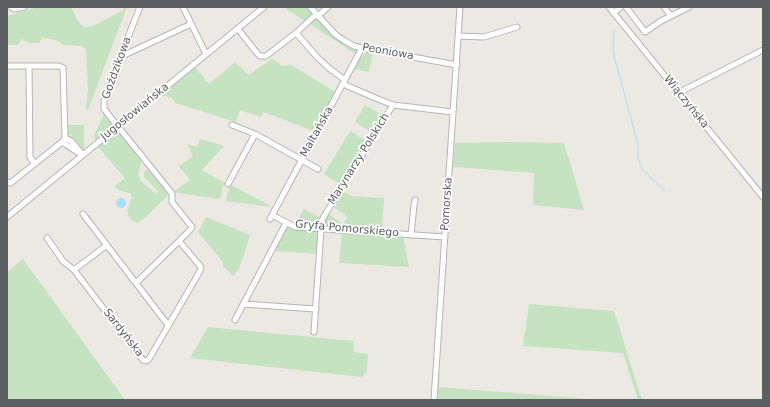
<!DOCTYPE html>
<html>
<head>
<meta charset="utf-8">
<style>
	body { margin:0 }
	#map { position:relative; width:770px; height:407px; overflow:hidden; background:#ece9e2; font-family:"DejaVu Sans",sans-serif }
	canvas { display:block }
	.frame { position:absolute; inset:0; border:8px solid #5b5f62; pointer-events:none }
</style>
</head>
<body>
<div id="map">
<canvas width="770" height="407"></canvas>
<div class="frame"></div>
</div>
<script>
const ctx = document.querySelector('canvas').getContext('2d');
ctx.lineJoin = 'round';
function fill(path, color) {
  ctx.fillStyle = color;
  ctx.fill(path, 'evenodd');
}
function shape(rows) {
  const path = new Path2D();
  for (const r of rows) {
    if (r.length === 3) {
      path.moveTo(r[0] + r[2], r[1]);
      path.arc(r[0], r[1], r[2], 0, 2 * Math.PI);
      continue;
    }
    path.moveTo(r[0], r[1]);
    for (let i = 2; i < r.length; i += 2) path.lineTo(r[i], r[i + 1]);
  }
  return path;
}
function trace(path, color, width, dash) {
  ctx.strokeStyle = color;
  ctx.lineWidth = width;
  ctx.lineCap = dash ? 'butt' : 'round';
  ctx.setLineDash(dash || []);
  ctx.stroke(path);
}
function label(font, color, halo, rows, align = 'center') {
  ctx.font = font + ' "DejaVu Sans",sans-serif';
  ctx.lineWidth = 3.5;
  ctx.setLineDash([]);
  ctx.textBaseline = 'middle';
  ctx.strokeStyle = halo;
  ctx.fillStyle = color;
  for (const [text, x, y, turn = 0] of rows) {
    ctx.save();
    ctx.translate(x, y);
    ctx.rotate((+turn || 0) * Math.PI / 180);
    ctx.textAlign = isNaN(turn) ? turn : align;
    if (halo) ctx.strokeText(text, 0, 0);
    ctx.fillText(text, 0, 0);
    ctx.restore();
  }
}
const green = shape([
	[39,7,71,7,78,21,84,27,93,26,122,11,124,8,124,7,127,7,88,110,86,109,88,89,86,49,82,46,64,45,62,44,60,42,56,40,42,38,39,43,29,43,21,39,20,43,17,45,7,45,7,16],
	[284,7,308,7,313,12,313,14,305,21],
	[317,18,341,41,357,50,357,51,355,53,349,50,310,24,314,19],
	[366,53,372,54,372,55,369,72,354,69,353,71,354,67,360,58],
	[272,59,283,66,291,65,337,93,316,132,264,112,261,117,240,110,236,122,175,103,172,98,169,98,166,95,161,97,159,95,194,66,209,84,235,62,249,75],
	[365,105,384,116,373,133,355,122],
	[104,115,113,126,96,140,94,138,94,135],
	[68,125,84,125,84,150,82,152,69,137,72,136,72,134,67,136],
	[116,130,119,130,142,160,138,174,141,181,156,194,158,193,157,190,144,177,144,172,147,169,151,172,168,195,144,219,137,223,130,219,127,211,132,197,130,193,121,191,114,187,125,178,99,148,99,144],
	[350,131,368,142,341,185,324,174],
	[200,139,224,146,202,170,225,183,222,188,221,198,218,199,173,192,190,180,179,166,193,156,187,144,197,147],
	[509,142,564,143,584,210,533,205,534,173,453,167,455,143],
	[231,185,273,207,226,201,227,194],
	[343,192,345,192,351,196,384,198,382,231,324,227,324,222,329,214,343,224,348,217,333,207],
	[304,209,321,218,320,226,318,227,295,225,296,223],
	[206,217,250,235,239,269,233,276,223,266,223,262,198,232],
	[287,228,317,230,319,233,317,254,275,251],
	[342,232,403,236,409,267,339,263],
	[23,259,125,400,7,400,7,272],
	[529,304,614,311,642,400,638,400,623,353,523,346],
	[208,327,354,341,354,352,368,354,367,371,362,377,190,358],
	[440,374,439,387,602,400,436,400,438,375]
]);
const water = shape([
	[121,203,5]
]);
const stream = shape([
	[614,30,613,47,614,56,638,144,638,157,642,169,665,191]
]);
const minor = shape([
	[11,7,15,9,24,7],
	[183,7,206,54],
	[310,7,336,35,345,41,354,46,362,48,457,65],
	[609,7,763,197],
	[626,7,645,32,661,21,689,7],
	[664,7,671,16],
	[613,13,621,7],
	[238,29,257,53,260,56,266,56,296,33,313,17,320,14,328,7],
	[296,33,318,58,330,69,345,80],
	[458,36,484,37,517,27],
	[120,57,191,24],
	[7,66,59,66,63,68,65,138,62,142,13,181,11,183,7,182],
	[29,66,30,157,35,164],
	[343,84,373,97,393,105,453,112],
	[678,93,763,50],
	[232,125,255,134,318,169],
	[65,138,71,141,83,155],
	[62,142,79,153],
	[228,184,255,134],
	[83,214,168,325],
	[272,215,295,227,445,237],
	[7,217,264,7],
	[270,219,362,48],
	[411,235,414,205,415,200],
	[47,238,63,261,74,270,143,360,146,361,149,359,200,271,201,267,179,241],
	[74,270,107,245],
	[136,283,179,241,191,229,192,227,172,202,172,194,170,191,116,124,104,109,104,101,120,57,140,7],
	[243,304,316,309],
	[235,320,286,223],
	[314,332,321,229,323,218,393,105],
	[434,400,460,7]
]);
const streetNames = [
	["Peoniowa",388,52,10],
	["Goździkowa",117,68,-70],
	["Wiączyńska",686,102,51],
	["Jugosłowiańska",135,112,-39],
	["Maltańska",317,132,-61],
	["Marynarzy Polskich",359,159,-58],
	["Pomorska",447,204,-86],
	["Gryfa Pomorskiego",347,229,5],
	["Sardyńska",123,333,52]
];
fill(green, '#c5e2c1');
fill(water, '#a7dff8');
trace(stream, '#a7dff8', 1);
trace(minor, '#b3b6b9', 7);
trace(minor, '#fff', 5);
label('11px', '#5b5f62', '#fff', streetNames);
</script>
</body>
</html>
